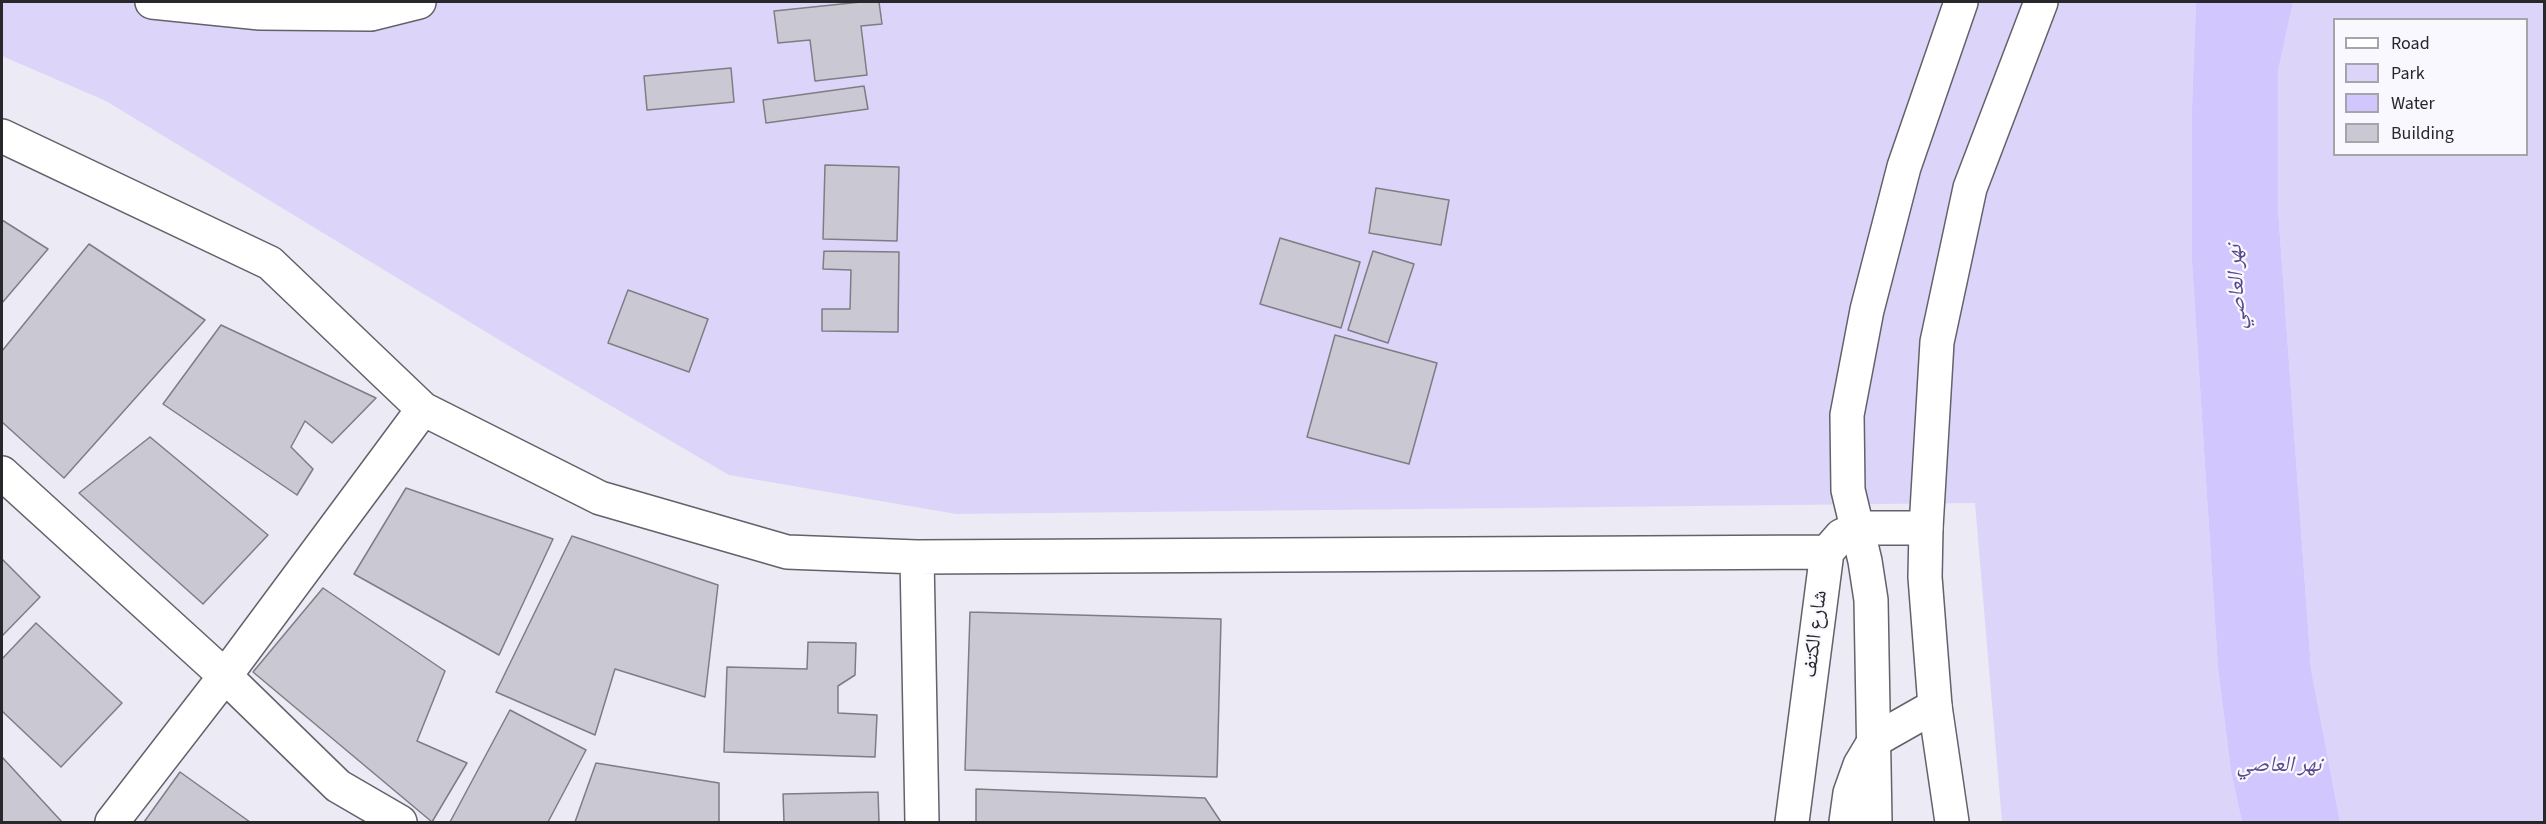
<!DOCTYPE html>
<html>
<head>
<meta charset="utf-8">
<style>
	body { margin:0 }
	#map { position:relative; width:2546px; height:824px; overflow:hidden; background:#eceaf4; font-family:"Source Sans 3",sans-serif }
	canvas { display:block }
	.frame { position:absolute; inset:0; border:3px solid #28272b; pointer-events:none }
	.legend { position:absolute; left:2333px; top:18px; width:195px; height:138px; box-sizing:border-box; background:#f9f8fe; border:2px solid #a5a4aa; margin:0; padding:8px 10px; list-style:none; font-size:18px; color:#28272b }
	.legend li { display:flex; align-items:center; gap:12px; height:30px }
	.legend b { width:30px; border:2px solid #a5a4aa }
</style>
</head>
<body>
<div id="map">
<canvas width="2546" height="824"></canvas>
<div class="frame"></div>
<ul class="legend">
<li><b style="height:8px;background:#fff"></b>Road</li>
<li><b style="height:16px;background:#ddd5f9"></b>Park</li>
<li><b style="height:16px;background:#d2c6ff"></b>Water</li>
<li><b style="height:16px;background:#cac8d2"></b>Building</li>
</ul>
</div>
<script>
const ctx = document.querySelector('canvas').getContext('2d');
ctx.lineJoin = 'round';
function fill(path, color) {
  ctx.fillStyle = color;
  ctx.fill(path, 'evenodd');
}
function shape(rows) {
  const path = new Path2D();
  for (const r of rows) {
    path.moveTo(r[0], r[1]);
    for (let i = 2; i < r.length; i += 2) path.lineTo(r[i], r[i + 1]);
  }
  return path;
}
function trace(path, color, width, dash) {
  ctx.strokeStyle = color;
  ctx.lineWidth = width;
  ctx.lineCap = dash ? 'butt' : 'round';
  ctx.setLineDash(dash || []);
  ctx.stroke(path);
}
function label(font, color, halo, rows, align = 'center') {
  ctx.font = font + ' "Source Sans 3","Noto Naskh Arabic",sans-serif';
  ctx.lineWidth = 4.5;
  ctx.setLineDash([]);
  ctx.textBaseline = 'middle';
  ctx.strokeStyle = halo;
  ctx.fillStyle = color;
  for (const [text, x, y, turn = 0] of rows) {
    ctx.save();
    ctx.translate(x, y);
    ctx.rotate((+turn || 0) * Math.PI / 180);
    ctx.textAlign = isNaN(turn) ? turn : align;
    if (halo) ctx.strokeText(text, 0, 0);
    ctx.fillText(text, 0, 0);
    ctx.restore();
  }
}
const green = shape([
	[2,2,2196,2,2192,107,2192,262,2218,668,2231,771,2242,822,2002,822,1975,503,956,514,729,475,519,352,106,101,2,56],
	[2293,2,2544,2,2544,822,2340,822,2311,669,2278,209,2278,71],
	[2334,20,2526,20,2526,154,2334,154]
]);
const water = shape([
	[2196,2,2293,2,2278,71,2278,209,2311,669,2340,822,2242,822,2231,771,2218,668,2192,262,2192,107]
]);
const building = shape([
	[861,2,879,2,882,24,861,26,867,75,815,81,810,40,778,43,774,11,861,2],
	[731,68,734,102,647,110,644,76,731,68],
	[864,86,868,109,766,123,763,100,864,86],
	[825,165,899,167,897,241,823,239,825,165],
	[1376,188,1449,200,1441,245,1369,233,1376,188],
	[2,220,48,249,2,303,2,220],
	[1280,238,1360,262,1341,328,1260,304,1280,238],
	[89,244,205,320,64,478,2,422,2,351,89,244],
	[824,251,899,252,898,332,822,331,822,309,850,309,851,270,823,269,824,251],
	[1373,251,1414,264,1388,343,1348,330,1373,251],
	[628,290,708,319,689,372,608,343,628,290],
	[221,325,376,398,332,443,305,421,291,447,313,469,297,495,163,404,221,325],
	[1335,335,1437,363,1409,464,1307,437,1335,335],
	[150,437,268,535,203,604,79,493,150,437],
	[406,488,553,539,499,655,354,574,406,488],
	[572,536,718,585,705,697,615,669,595,735,496,692,572,536],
	[2,559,40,597,2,636,2,559],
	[323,588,445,671,417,741,467,763,432,822,253,672,323,588],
	[970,612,1221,619,1217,777,965,770,970,612],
	[36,623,122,703,61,767,2,711,2,659,36,623],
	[808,642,856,643,855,675,838,686,838,713,877,715,875,757,724,752,727,667,807,669,808,642],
	[510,710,586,750,548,822,450,822,510,710],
	[2,757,62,822,2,822,2,757],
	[596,763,719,783,719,822,575,822,596,763],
	[180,772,250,822,144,822,180,772],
	[976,789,1205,798,1221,822,976,822,976,789],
	[878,792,879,822,784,822,783,794,878,792]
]);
const minor = shape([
	[152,2,260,13,371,14,419,2],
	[2,136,270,263,423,409,600,498,787,552,917,557,1827,552],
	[2,473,225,676,338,786,400,822],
	[917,557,922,822],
	[112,822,225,676,423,409],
	[1792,822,1827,552,1841,536,1858,528,1926,528],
	[1846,822,1850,793,1860,765,1875,740,1935,706]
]);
const major = shape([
	[1875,822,1871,600,1865,561,1848,490,1847,415,1867,310,1904,167,1961,2],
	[1952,822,1935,706,1925,577,1926,528,1937,342,1970,188,2041,2]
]);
const streetNames = [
	["شارع الكتف",1816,634,-83]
];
const waterNames = [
	["نهر العاصي",2238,287,-93],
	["نهر العاصي",2279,766]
];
fill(green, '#ddd5f9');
fill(water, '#d2c6ff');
fill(building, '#cac8d2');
trace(building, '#7e7c85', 1.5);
trace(minor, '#63616a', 36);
trace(major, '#63616a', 36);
trace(minor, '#fff', 33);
trace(major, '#fff', 33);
label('21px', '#28272b', '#f9f8fe', streetNames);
label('italic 22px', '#5b488c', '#f9f8fe', waterNames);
</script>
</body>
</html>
